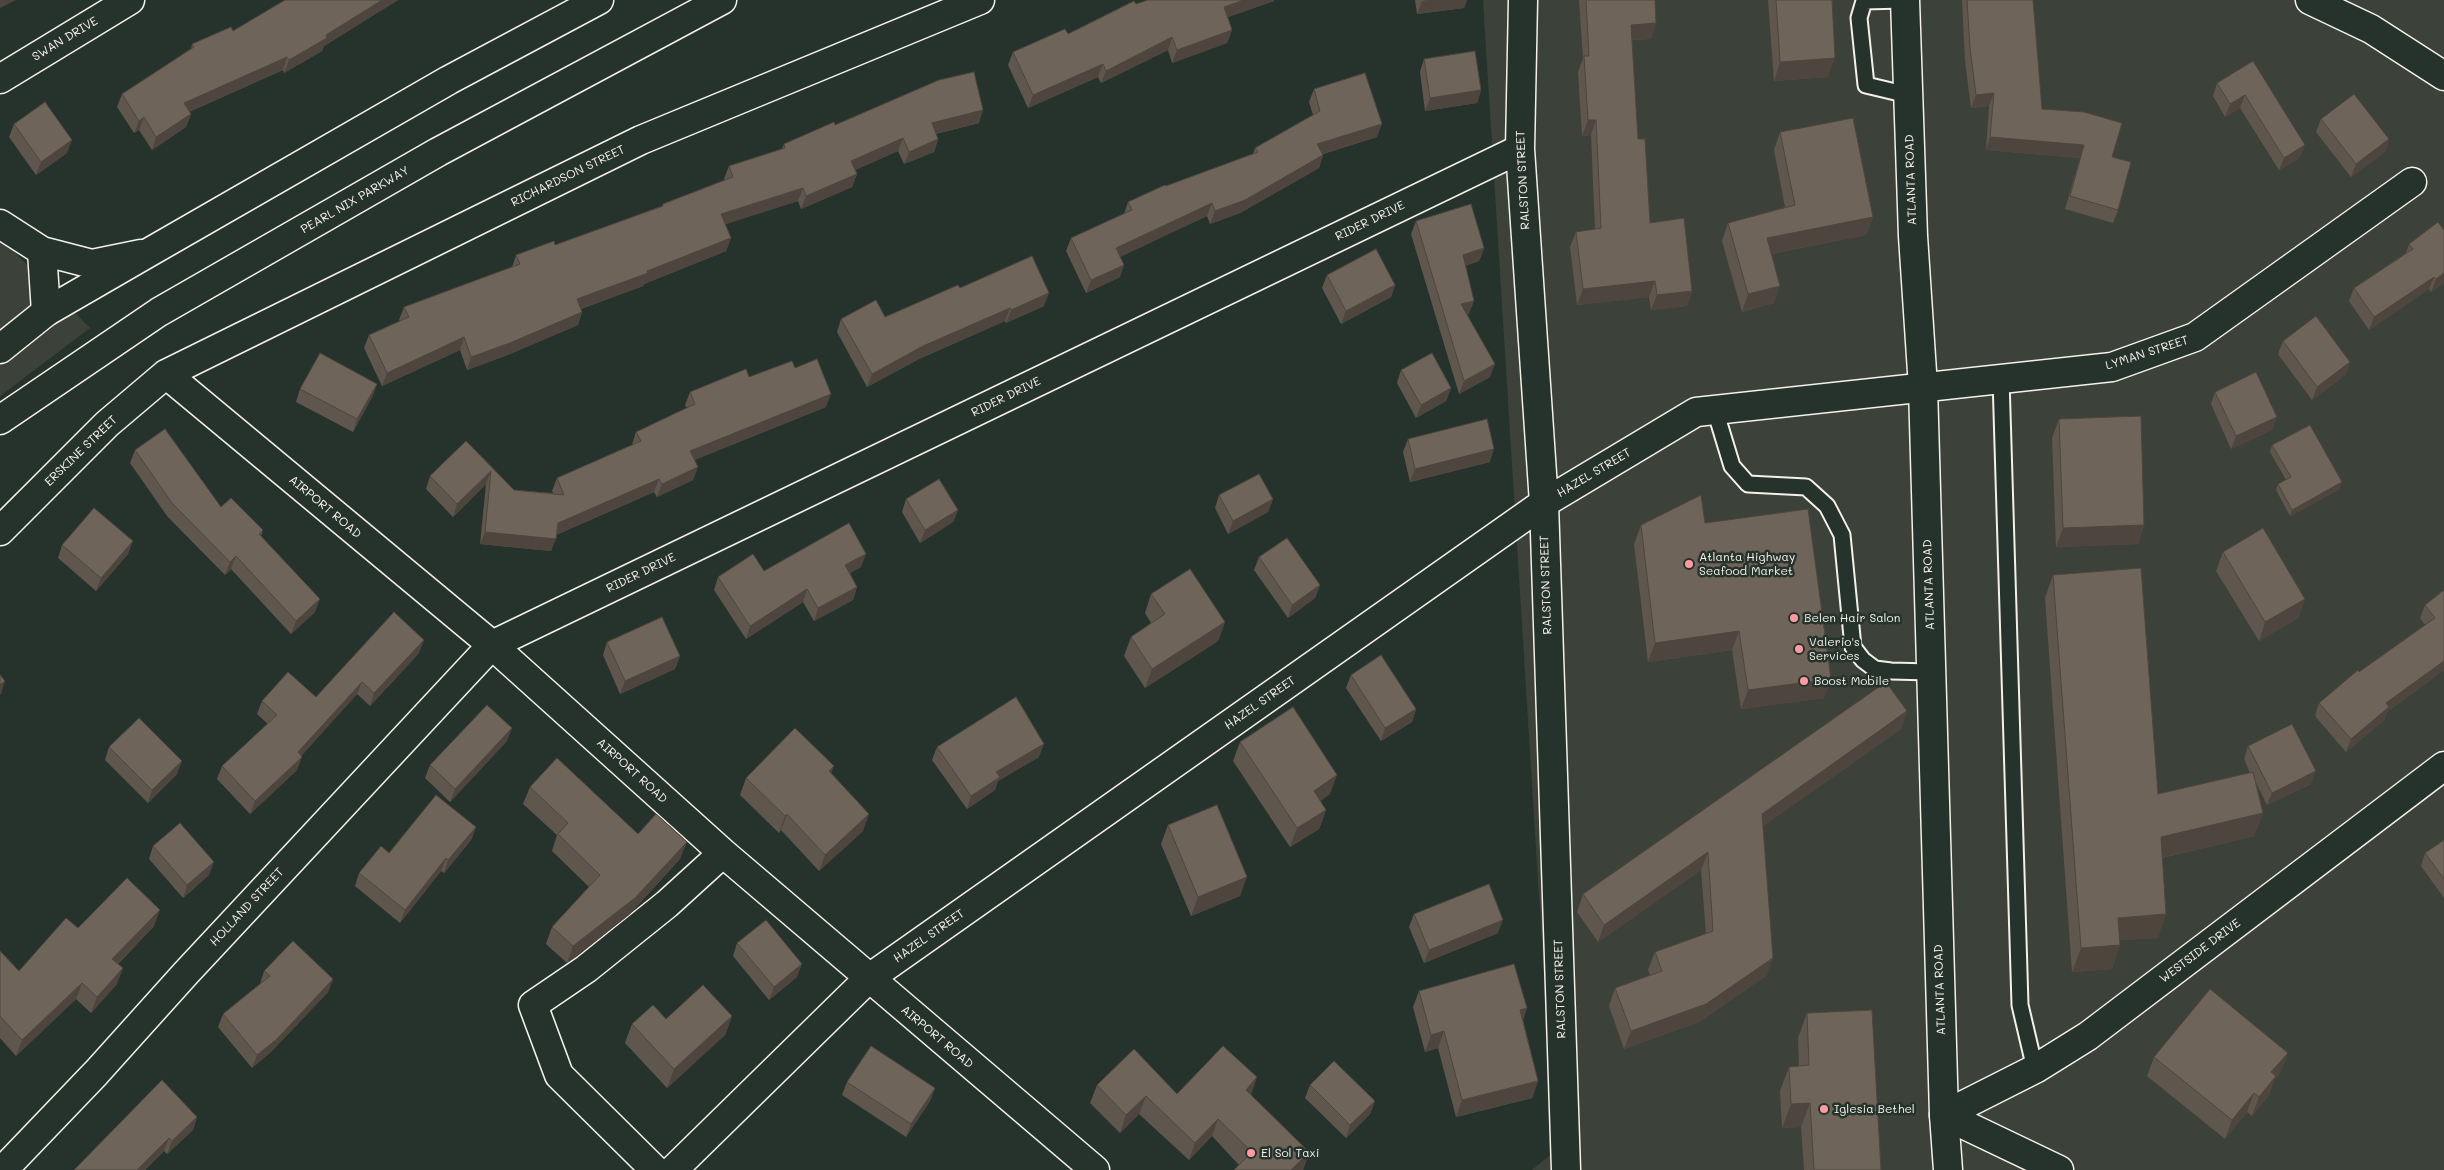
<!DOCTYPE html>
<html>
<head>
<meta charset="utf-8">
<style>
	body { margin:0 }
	canvas { display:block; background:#26332d }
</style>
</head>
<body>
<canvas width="2444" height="1170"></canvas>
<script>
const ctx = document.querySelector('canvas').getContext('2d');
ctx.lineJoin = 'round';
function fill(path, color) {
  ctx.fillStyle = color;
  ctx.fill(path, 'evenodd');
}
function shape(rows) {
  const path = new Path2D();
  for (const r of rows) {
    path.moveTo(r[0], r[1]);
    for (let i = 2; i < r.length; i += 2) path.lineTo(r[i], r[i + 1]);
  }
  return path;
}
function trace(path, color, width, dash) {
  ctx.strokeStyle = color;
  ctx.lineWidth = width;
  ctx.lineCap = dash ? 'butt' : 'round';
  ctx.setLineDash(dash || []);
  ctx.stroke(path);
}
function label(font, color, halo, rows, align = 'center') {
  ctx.font = font + ' Mali,sans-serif';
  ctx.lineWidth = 5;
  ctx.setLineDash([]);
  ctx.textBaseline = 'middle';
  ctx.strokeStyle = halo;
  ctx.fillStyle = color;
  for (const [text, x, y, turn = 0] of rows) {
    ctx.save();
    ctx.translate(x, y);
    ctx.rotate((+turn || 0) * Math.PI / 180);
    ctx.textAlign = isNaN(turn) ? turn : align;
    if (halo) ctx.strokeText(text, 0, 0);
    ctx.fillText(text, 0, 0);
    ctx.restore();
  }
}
const built = shape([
	[1483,0,2444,0,2444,1170,1532,1170,1555,1151],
	[0,238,90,328,0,396]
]);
const lane = shape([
	[1904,0,1864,1,1859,18,1866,85,1908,95],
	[2001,379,2020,1005,2035,1069],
	[1715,410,1732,466,1748,484,1806,487,1827,506,1842,535,1853,647,1863,660,1875,669,1891,671,1931,672]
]);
const street = shape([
	[1523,0,1520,149,1544,503,1566,1170],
	[0,79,130,0],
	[0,224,42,251,92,264,141,254],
	[42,251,46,312],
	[166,374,492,645,723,853,1095,1170],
	[0,531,107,424,166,374,641,140,980,0],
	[1944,1115,2035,1069,2088,1036,2444,766],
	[1944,1115,2059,1170],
	[3,1170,96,1073,186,973,492,645,1520,149],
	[655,1170,559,1075,533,1005,586,969,667,904,723,853],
	[673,1170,868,979,1544,503,1696,412,2112,367,2195,337,2412,182]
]);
const secondary = shape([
	[1905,0,1913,236,1923,387,1944,1115,1948,1170],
	[2310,0,2371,29,2444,76],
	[0,349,46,312,148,253,449,80,599,0],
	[0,420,159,312,438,152,722,0]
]);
const wall = shape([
	[285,0,398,0,324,46,322,51,284,73,283,70,189,112,191,114,186,127,152,150,139,130,134,133,117,107,122,94,191,49,192,44,233,31],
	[1415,0,1467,0,1464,8,1417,14],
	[1579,0,1655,0,1651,39,1632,40,1638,139,1650,223,1692,291,1687,306,1651,310,1649,297,1577,305,1570,247,1576,232,1595,229,1591,135,1582,136,1578,72,1583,58],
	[1768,0,1832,0,1828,77,1774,81],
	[1962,0,2033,0,2042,109,2112,157,2118,210,2113,223,2065,209,2080,158,1986,150,1989,106,1971,108,1965,61],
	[1274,1,1228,17,1232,30,1227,43,1172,63,1168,50,1101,83,1098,77,1028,108,1008,65,1013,52,1068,34,1136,4],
	[1424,59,1481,90,1477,103,1425,111,1420,72],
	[2253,61,2300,158,2279,170,2240,108,2225,117,2213,96,2217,83],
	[1314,89,1377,137,1323,154,1323,155,1319,168,1240,213,1210,224,1207,216,1120,256,1120,277,1086,293,1066,251,1071,238,1124,214,1128,202,1166,186,1253,154,1255,148,1313,115,1309,102],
	[2321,119,2389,139,2385,152,2351,177,2316,132],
	[979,123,936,134,938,139,934,152,904,164,898,151,855,170,857,174,852,187,801,209,798,201,725,224,731,238,726,251,644,284,643,286,581,309,582,312,578,325,505,356,467,370,460,350,382,386,364,348,369,335,400,321,399,320,404,307,512,267,516,255,555,245,662,206,663,204,725,180,724,179,729,166,782,149,784,144,835,125],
	[14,124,67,153,36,175,9,137],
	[1780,132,1873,217,1866,235,1771,254,1774,303,1742,312,1722,241,1728,223,1785,207,1774,150],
	[1416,221,1484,248,1479,261,1465,266,1469,314,1467,314,1490,377,1459,394,1411,234],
	[2444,230,2444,283,2431,292,2429,289,2369,330,2349,301,2354,288,2406,253,2409,244],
	[1327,275,1395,285,1391,297,1341,324,1322,288],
	[960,288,1044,306,1006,323,1005,321,919,359,867,387,837,332,841,319,885,317],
	[2283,341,2350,362,2345,375,2312,400,2278,354],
	[795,368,826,407,694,460,693,480,657,497,654,492,556,535,551,551,480,544,486,484,453,517,426,489,430,476,466,441,514,490,553,493,552,491,557,478,632,445,636,432,687,408,685,405,690,392,749,377],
	[1401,370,1451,388,1446,401,1416,418,1397,383],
	[377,384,372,397,353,432,296,402,300,389],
	[2215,392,2272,430,2231,449,2211,404],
	[2059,419,2144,525,2138,544,2056,547,2052,438],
	[1408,439,1490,462,1410,482,1403,452],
	[2272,445,2340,489,2290,516,2276,490,2278,484,2286,480,2270,452],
	[135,450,221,507,263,530,261,536,315,612,291,634,231,569,225,575,167,516,130,463],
	[1219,495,1273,499,1268,512,1228,534,1215,508],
	[906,499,958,510,953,522,920,543,902,512],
	[1705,523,1824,698,1741,709,1732,650,1648,662,1634,544,1641,525],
	[62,545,128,554,96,591,58,558],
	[2223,552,2305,599,2298,618,2259,641,2216,571],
	[1259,557,1320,585,1315,598,1288,618,1254,570],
	[861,567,850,573,857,587,853,600,814,621,803,602,746,639,714,590,718,577,764,571],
	[2053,575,2158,794,2250,773,2244,759,2248,746,2311,784,2267,805,2256,783,2263,813,2254,836,2162,858,2158,938,2120,940,2112,969,2072,972,2045,598],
	[2444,590,2444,670,2387,712,2384,720,2346,752,2315,716,2319,703,2359,672,2425,625,2420,618,2425,605],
	[1151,594,1225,622,1218,641,1145,688,1124,656,1131,637,1151,623,1145,613],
	[607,642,680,656,675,669,620,694,603,655],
	[419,653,370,706,357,694,301,756,297,770,250,814,217,779,222,766,268,724,257,714,262,701,316,697],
	[1351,675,1416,709,1412,722,1381,741,1346,688],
	[1907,711,1901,729,1763,826,1767,975,1699,1022,1624,1049,1609,1006,1615,988,1650,975,1648,970,1655,952,1706,934,1701,870,1598,942,1577,912,1583,894],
	[507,741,450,802,425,778,430,765],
	[1240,742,1330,794,1320,801,1326,810,1319,829,1290,847,1233,761],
	[109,747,177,774,148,803,105,760],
	[937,747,1039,757,998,781,995,790,967,809,932,760],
	[832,774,863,831,819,871,781,830,779,833,740,795,746,778],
	[530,787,638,834,680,859,629,915,567,963,546,944,552,927,589,887,552,851,557,835,523,804],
	[1168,825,1240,896,1191,916,1161,844],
	[476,827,471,840,444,873,441,871,400,923,355,886,359,873,389,853],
	[2444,840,2444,898,2421,866,2425,853],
	[153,846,209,875,183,898,149,859],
	[1414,914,1498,933,1424,963,1409,927],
	[154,926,118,964,117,984,91,1013,76,999,16,1056,0,1038,0,951,19,971,78,928],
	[737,943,797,977,769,1000,733,956],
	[264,971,333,979,328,992,272,1051,252,1068,218,1027,223,1014,260,984],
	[1419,991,1527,1008,1523,1020,1538,1081,1532,1098,1456,1117,1438,1048,1425,1052,1413,1007],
	[1807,1013,1881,1170,1804,1170,1801,1127,1782,1128,1780,1091,1789,1067,1799,1066,1798,1038],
	[732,1016,725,1035,667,1088,625,1043,632,1024,666,1019],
	[2154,1057,2281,1072,2274,1080,2269,1095,2252,1116,2247,1112,2225,1139,2147,1076],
	[847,1082,935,1088,930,1101,906,1137,842,1095],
	[1097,1085,1177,1094,1251,1095,1309,1152,1303,1170,1234,1170,1239,1165,1212,1136,1189,1160,1139,1114,1120,1133,1090,1103],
	[1310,1085,1375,1101,1370,1114,1346,1138,1305,1098],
	[197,1117,193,1130,167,1154,164,1151,145,1170,74,1170]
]);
const shadedWall = shape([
	[0,0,16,0,0,8],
	[382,0,398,0,324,46,322,51,284,73,289,60,326,35],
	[1244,0,1274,0,1274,1,1219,20,1224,7],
	[1428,0,1467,0,1464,8,1417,14,1422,1],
	[1656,23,1651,39,1625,40,1631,25],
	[1232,30,1227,43,1172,63,1177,50],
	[1172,37,1168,50,1101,83,1106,71],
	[287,57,283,70,179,116,184,103],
	[1835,58,1828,77,1774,81,1780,62],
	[1103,64,1098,77,1028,108,1033,95],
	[1481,90,1477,103,1425,111,1430,98],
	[1994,93,1989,106,1971,108,1976,95],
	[2245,95,2240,108,2225,117,2230,104],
	[983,110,979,123,927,136,932,123],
	[191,114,186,127,152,150,156,137],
	[144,117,139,130,134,133,139,121],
	[1588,120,1596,120,1591,135,1582,136],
	[1382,124,1377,137,1312,157,1317,144],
	[1990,137,2084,145,2080,158,1986,150],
	[903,138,898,151,846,174,851,161],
	[938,139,934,152,904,164,909,152],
	[2389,139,2385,152,2351,177,2356,164],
	[72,140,67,153,36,175,41,162],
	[2305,145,2300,158,2279,170,2284,158],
	[1323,155,1319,168,1240,213,1210,224,1215,211],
	[857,174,852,187,801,209,806,196],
	[803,188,798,201,717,227,721,214],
	[1212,203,1207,216,1112,261,1116,248],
	[1873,217,1866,235,1760,256,1767,238],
	[731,238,726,251,644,284,643,286,572,312,577,299],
	[1484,248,1479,261,1458,268,1463,255],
	[1124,265,1120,277,1086,293,1091,280],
	[2444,273,2444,283,2431,292,2436,279],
	[2434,277,2429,289,2369,330,2374,317],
	[1655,281,1649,297,1577,305,1583,289],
	[1395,285,1391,297,1341,324,1346,311],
	[1780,286,1774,303,1742,312,1748,294],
	[1692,291,1687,306,1651,310,1657,295],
	[1049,293,1044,306,1006,323,1011,310],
	[1474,301,1469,314,1456,317,1461,304],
	[1010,308,1005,321,919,359,867,387,872,374,923,346],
	[582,312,578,325,505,356,467,370,471,357],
	[464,337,460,350,382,386,387,373],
	[2350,362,2345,375,2312,400,2317,387],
	[1495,364,1490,377,1459,394,1464,381],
	[377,384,372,397,353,432,357,419],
	[1451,388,1446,401,1416,418,1421,405],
	[831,394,826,407,685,464,690,451],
	[2277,417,2272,430,2231,449,2236,436],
	[1494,449,1490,462,1410,482,1415,469],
	[698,467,693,480,657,497,662,484],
	[491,471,486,484,453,517,457,504],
	[659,479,654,492,553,536,558,523],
	[2342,482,2340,489,2290,516,2292,510],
	[1273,499,1268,512,1228,534,1233,521],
	[958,510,953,522,920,543,925,530],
	[2144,525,2138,544,2056,547,2063,528],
	[485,532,556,539,551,551,480,544],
	[133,541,128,554,96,591,101,578],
	[866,554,861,567,841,578,845,565],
	[236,556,231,569,225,575,230,562],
	[1320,585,1315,598,1288,618,1292,605],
	[857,587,853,600,814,621,818,608],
	[807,589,803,602,746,639,750,626],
	[320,599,315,612,291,634,296,621],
	[2305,599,2298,618,2259,641,2265,622],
	[1225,622,1218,641,1145,688,1152,669],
	[1739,631,1732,650,1648,662,1655,643],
	[424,640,419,653,370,706,374,693],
	[680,656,675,669,620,694,625,681],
	[2444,661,2444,670,2387,712,2384,720,2346,752,2351,739,2386,703],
	[1831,679,1824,698,1741,709,1748,690],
	[5,681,1,694,0,694,0,685],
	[362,682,357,694,293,765,298,752],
	[1416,709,1412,722,1381,741,1385,728],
	[1907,711,1901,729,1755,832,1762,814],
	[512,728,507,741,450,802,455,789],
	[1044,744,1039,757,998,781,995,790,967,809,971,796,996,772],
	[302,757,297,770,250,814,255,801],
	[182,761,177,774,148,803,152,790],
	[834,766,828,782,829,771],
	[2316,771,2311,784,2267,805,2272,793],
	[1337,775,1330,794,1307,810,1314,791],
	[1326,810,1319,829,1290,847,1297,828],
	[2263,813,2254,836,2152,860,2161,837],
	[787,814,781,830,779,833,785,816],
	[869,814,863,831,819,871,825,855],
	[476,827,471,840,444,873,448,860],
	[687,842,680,859,629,915,567,963,573,946],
	[1708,852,1701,870,1598,942,1604,925],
	[446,858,441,871,400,923,405,910],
	[214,862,209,875,183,898,187,885],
	[1247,877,1240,896,1191,916,1198,897],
	[160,910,154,926,106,975,112,959],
	[2166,914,2158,938,2110,941,2118,918],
	[1503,920,1498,933,1424,963,1429,950],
	[2120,945,2112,969,2072,972,2081,948],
	[1773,958,1767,975,1699,1022,1624,1049,1631,1031],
	[802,964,797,977,769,1000,774,987],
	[123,968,117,984,91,1013,97,997],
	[333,979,328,992,272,1051,252,1068,257,1055],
	[82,983,76,999,16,1056,22,1040],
	[1527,1008,1521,1025,1520,1010],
	[732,1016,725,1035,667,1088,674,1069],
	[1444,1031,1438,1048,1425,1052,1431,1035],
	[2288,1053,2281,1072,2274,1080,2269,1095,2252,1116,2259,1097,2271,1072],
	[1257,1077,1251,1095,1246,1090],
	[1538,1081,1532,1098,1456,1117,1462,1100],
	[935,1088,930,1101,906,1137,911,1124],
	[2254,1093,2247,1112,2225,1139,2232,1120],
	[1146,1096,1139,1114,1120,1133,1126,1115],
	[1375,1101,1370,1114,1346,1138,1350,1125],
	[1810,1103,1801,1127,1782,1128,1791,1104],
	[197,1117,193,1130,167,1154,172,1141],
	[1218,1119,1212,1136,1189,1160,1195,1143],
	[169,1138,164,1151,145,1170,137,1170],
	[1309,1152,1303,1170,1291,1170]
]);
const building = shape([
	[285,0,382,0,326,35,327,38,289,60,287,57,184,103,191,114,156,137,144,117,139,121,122,94,194,47,192,44,231,27,233,31,285,0],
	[1148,0,1244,0,1224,7,1232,30,1177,50,1172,37,1106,71,1103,64,1033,95,1013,52,1065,29,1068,34,1134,1,1136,4,1148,0],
	[1586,0,1655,0,1656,23,1631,25,1638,139,1645,139,1650,223,1684,218,1692,291,1657,295,1655,281,1583,289,1576,232,1601,228,1596,120,1588,120,1584,56,1589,56,1586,0],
	[1776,0,1832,0,1835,58,1780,62,1776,0],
	[1967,0,2033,0,2042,109,2084,112,2122,123,2112,157,2131,162,2118,210,2070,196,2084,145,1990,137,1994,93,1976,95,1970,48,1967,0],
	[1475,51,1481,90,1430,98,1424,59,1475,51],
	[2253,61,2305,145,2284,158,2245,95,2230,104,2217,83,2253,61],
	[974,72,983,110,932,123,938,139,909,152,903,138,851,161,857,174,806,196,803,188,721,214,731,238,647,271,648,273,577,299,582,312,510,343,471,357,464,337,387,373,369,335,409,317,404,307,520,264,516,255,554,241,555,245,663,206,663,204,733,177,729,166,785,148,784,144,834,122,835,125,939,80,974,72],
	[1365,73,1382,124,1317,144,1323,155,1245,200,1215,211,1212,203,1116,248,1124,265,1091,280,1071,238,1132,210,1128,202,1165,185,1166,186,1258,152,1255,148,1320,111,1314,89,1365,73],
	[2354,94,2389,139,2356,164,2321,119,2354,94],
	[45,102,72,140,41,162,14,124,45,102],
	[1853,118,1873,217,1767,238,1780,286,1748,294,1728,223,1795,205,1780,132,1853,118],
	[1471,204,1484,248,1463,255,1474,301,1461,304,1495,364,1464,381,1416,221,1471,204],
	[2438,222,2444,230,2444,273,2436,279,2434,277,2374,317,2354,288,2413,249,2409,244,2438,222],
	[1376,249,1395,285,1346,311,1327,275,1376,249],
	[1032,256,1049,293,1011,310,1010,308,923,346,872,374,841,319,876,300,885,317,958,285,960,288,1032,256],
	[2316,316,2350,362,2317,387,2283,341,2316,316],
	[320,353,377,384,357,419,300,389,320,353],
	[1432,353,1451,388,1421,405,1401,370,1432,353],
	[817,359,831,394,690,451,698,467,662,484,659,479,558,523,556,539,485,532,491,471,457,504,430,476,466,441,514,490,564,495,557,478,641,441,636,432,695,404,690,392,746,369,749,377,792,361,795,368,817,359],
	[2256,372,2277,417,2236,436,2215,392,2256,372],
	[2141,416,2144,525,2063,528,2059,419,2141,416],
	[1487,419,1494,449,1415,469,1408,439,1487,419],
	[2310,425,2342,482,2292,510,2278,484,2291,477,2272,445,2310,425],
	[165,429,221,507,231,498,263,530,259,534,320,599,296,621,236,556,230,562,172,503,135,450,165,429],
	[1259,474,1273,499,1233,521,1219,495,1259,474],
	[939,479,958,510,925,530,906,499,939,479],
	[1701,495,1705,523,1808,509,1831,679,1748,690,1739,631,1655,643,1641,525,1701,495],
	[94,508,133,541,101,578,62,545,94,508],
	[849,523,866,554,845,565,857,587,818,608,807,589,750,626,718,577,753,554,764,571,849,523],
	[2263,528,2305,599,2265,622,2223,552,2263,528],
	[1287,538,1320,585,1292,605,1259,557,1287,538],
	[2141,568,2158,794,2253,772,2263,813,2161,837,2166,914,2118,918,2120,945,2081,948,2053,575,2141,568],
	[1190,569,1225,622,1152,669,1131,637,1165,614,1151,594,1190,569],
	[2444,590,2444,661,2386,703,2389,707,2351,739,2319,703,2358,670,2359,672,2435,618,2425,605,2444,590],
	[394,612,424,640,374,693,362,682,298,752,302,757,255,801,222,766,277,715,262,701,288,672,316,697,394,612],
	[662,617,680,656,625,681,607,642,662,617],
	[1381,655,1416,709,1385,728,1351,675,1381,655],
	[0,675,5,681,0,685,0,675],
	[1886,682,1907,711,1762,814,1773,958,1706,1004,1631,1031,1615,988,1662,971,1655,952,1713,931,1708,852,1604,925,1583,894,1886,682],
	[1016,697,1044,744,996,772,1000,777,971,796,937,747,1016,697],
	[487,705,512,728,455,789,430,765,487,705],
	[1293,707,1337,775,1314,791,1326,810,1297,828,1240,742,1293,707],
	[139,718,182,761,152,790,109,747,139,718],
	[2292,724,2316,771,2272,793,2248,746,2292,724],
	[795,728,834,766,829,771,869,814,825,855,787,814,785,816,746,778,795,728],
	[557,758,638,834,656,814,687,842,635,898,573,946,552,927,600,875,558,834,568,823,530,787,557,758],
	[436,795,476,827,448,860,446,858,405,910,359,873,381,846,389,853,436,795],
	[1217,805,1247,877,1198,897,1168,825,1217,805],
	[180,823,214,862,187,885,153,846,180,823],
	[2444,840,2444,879,2425,853,2444,840],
	[127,878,160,910,112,959,123,968,97,997,82,983,22,1040,0,1016,0,951,19,971,66,918,78,928,127,878],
	[1489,884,1503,920,1429,950,1414,914,1489,884],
	[766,920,802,964,774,987,737,943,766,920],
	[293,941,333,979,277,1039,257,1055,223,1014,270,976,264,971,293,941],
	[1514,964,1527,1008,1520,1010,1538,1081,1462,1100,1444,1031,1431,1035,1419,991,1514,964],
	[703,985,732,1016,674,1069,632,1024,653,1005,666,1019,703,985],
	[2210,989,2288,1053,2271,1072,2276,1076,2259,1097,2254,1093,2232,1120,2154,1057,2210,989],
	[1872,1010,1881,1170,1814,1170,1810,1103,1791,1104,1789,1067,1809,1065,1807,1013,1872,1010],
	[871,1046,935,1088,911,1124,847,1082,871,1046],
	[1223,1046,1257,1077,1246,1090,1309,1152,1291,1170,1234,1170,1252,1152,1218,1119,1195,1143,1146,1096,1126,1115,1097,1085,1134,1049,1177,1094,1223,1046],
	[1334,1061,1375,1101,1350,1125,1310,1085,1334,1061],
	[162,1080,197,1117,172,1141,169,1138,137,1170,74,1170,162,1080]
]);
const markers = [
	[1689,564,5,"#ff9aa2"],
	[1794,618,5,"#ff9aa2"],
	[1799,649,5,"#ff9aa2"],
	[1804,681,5,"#ff9aa2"],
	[1824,1109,5,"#ff9aa2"],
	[1251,1153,5,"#ff9aa2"]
];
const streetNames = [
	["SWAN DRIVE",65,39,-31],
	["RICHARDSON STREET",568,176,-26],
	["RALSTON STREET",1523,180,-93],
	["ATLANTA ROAD",1911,180,-92],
	["PEARL NIX PARKWAY",355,200,-30],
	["RIDER DRIVE",1370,221,-26],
	["LYMAN STREET",2147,353,-18],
	["RIDER DRIVE",1006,397,-26],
	["ERSKINE STREET",81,451,-44],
	["HAZEL STREET",1594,473,-31],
	["AIRPORT ROAD",325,507,40],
	["RIDER DRIVE",641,573,-26],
	["RALSTON STREET",1546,585,-92],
	["ATLANTA ROAD",1929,585,-92],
	["HAZEL STREET",1260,703,-35],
	["AIRPORT ROAD",632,771,42],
	["HOLLAND STREET",247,907,-47],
	["HAZEL STREET",929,936,-35],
	["WESTSIDE DRIVE",2200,951,-37],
	["RALSTON STREET",1560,989,-92],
	["ATLANTA ROAD",1940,990,-92],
	["AIRPORT ROAD",937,1037,40]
];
const poiNames = [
	["Atlanta Highway",1699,557],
	["Seafood Market",1699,571],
	["Belen Hair Salon",1804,618],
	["Valerio's",1809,642],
	["Services",1809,656],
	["Boost Mobile",1814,681],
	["Iglesia Bethel",1834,1109],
	["El Sol Taxi",1261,1153]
];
fill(built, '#3c423a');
trace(lane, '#f4f1e8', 19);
trace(street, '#f4f1e8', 31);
trace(secondary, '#f4f1e8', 31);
trace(lane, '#26332d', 15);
trace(street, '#26332d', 28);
trace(secondary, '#26332d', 28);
fill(wall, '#5f564d');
fill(shadedWall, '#4e463e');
fill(building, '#6f6459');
trace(building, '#4e463e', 1);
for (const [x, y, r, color] of markers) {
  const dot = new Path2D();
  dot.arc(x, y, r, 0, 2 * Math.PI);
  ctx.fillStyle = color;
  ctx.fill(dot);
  trace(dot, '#26332d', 2);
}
label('12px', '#f4f1e8', '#26332d', streetNames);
label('12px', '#f4f1e8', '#26332d', poiNames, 'left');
</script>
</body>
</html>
